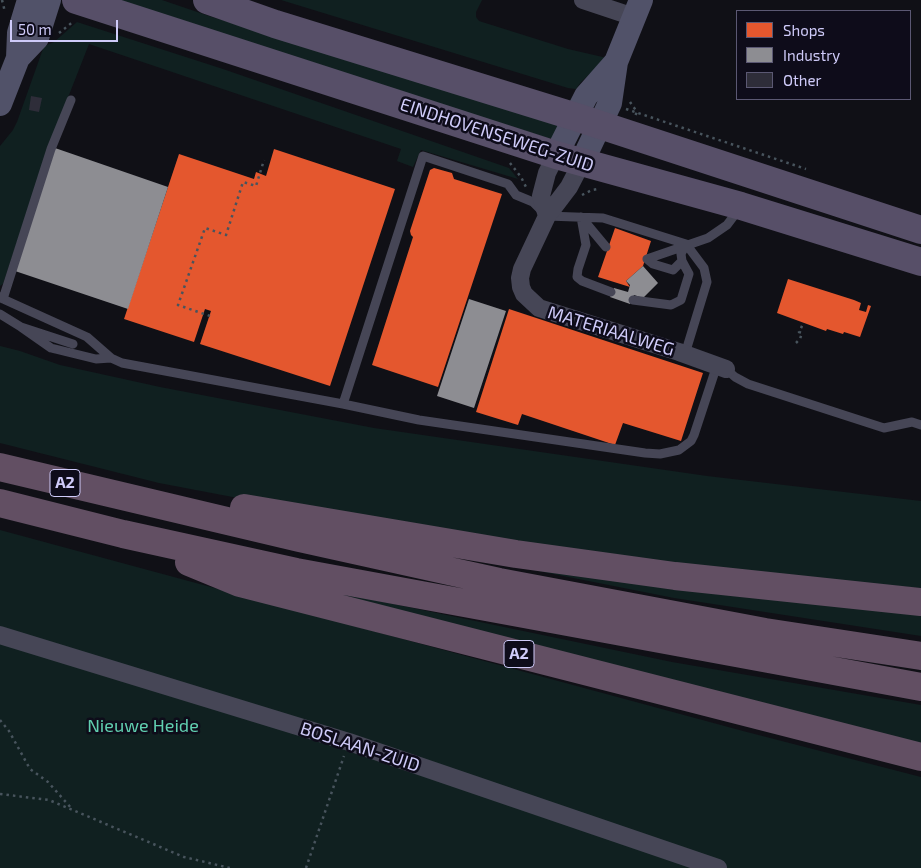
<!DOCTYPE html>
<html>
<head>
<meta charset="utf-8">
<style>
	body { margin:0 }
	#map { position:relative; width:921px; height:868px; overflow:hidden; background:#101016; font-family:"Exo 2",sans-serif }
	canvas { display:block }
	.legend { position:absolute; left:736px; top:10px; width:175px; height:90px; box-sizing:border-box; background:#0e0c1a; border:1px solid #5b5873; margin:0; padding:6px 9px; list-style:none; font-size:15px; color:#cfcbf9 }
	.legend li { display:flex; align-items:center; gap:10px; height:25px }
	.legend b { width:25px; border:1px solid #5b5873 }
	.scale { position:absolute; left:10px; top:20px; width:108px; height:22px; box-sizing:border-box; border:2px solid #cfcbf9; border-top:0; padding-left:6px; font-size:15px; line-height:18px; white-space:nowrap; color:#cfcbf9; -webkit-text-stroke:4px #0e0c1a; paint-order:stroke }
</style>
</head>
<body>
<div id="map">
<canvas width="921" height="868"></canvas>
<ul class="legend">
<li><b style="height:14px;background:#e4572e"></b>Shops</li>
<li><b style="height:14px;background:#8d8d92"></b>Industry</li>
<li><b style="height:14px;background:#2e2d39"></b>Other</li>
</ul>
<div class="scale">50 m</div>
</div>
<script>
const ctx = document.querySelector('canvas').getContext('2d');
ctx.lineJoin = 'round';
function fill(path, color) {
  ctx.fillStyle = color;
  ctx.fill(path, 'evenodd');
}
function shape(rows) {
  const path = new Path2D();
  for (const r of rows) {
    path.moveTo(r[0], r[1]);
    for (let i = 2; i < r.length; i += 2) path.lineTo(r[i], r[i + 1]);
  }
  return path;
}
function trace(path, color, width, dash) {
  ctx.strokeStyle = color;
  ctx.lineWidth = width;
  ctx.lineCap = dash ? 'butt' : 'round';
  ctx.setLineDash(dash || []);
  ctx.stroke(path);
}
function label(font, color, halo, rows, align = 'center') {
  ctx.font = font + ' "Exo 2",sans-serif';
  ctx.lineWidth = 5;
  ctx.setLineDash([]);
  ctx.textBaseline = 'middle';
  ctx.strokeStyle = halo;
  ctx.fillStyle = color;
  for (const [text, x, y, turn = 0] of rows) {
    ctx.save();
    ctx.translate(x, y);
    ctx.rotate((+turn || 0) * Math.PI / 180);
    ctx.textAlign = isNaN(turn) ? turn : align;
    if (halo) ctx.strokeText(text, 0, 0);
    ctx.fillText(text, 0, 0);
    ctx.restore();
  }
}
const green = shape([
	[95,0,162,0,212,17,526,111,559,124,558,138,548,138],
	[281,0,482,0,476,12,476,17,479,21,568,49,607,58,581,82,576,89,568,88],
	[77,22,223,69,509,168,518,179,421,150,413,167,397,161,401,149,89,44,49,146,3,284,0,286,0,146,13,130,17,122,44,46,54,42],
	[0,346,20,351,60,365,160,387,374,428,707,476,921,501,921,588,662,566,401,529,159,483,0,443],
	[0,530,743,731,921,777,921,868,0,868],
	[332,530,921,608,921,636,674,598],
	[197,563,672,662,921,705,921,747]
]);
const shops = shape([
	[274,149,395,189,330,386,200,344,211,311,205,309,194,342,124,319,179,154,254,179,256,172,266,176],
	[434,168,452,173,454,179,502,194,438,387,372,365,413,237,411,235,410,231,430,170],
	[615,228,651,241,643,266,626,281,630,287,598,277],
	[788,279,854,300,861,303,859,310,866,312,868,305,871,306,860,337,844,332,843,334,827,329,826,331,777,313],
	[509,309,703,373,681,441,623,423,615,445,522,414,518,425,476,412]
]);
const industry = shape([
	[55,148,168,187,128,309,15,271],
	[643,266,658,283,643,298,634,295,630,304,610,297,614,288,628,292,630,285,626,281],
	[469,299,506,311,474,408,437,396]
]);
const building = shape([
	[31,96,42,98,39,112,29,110]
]);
const path = shape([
	[2,0,5,12],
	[59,33,74,21],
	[630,102,637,112,635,116],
	[626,109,806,169],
	[510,163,521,177,526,187],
	[582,195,592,190,598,189],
	[210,316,178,305,205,228,226,235,243,182,256,186,264,160],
	[796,343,800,339,802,333,799,332,803,324],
	[0,720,9,731,30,769,48,782,72,809],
	[0,794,49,800,184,857,230,868],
	[306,868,344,756]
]);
const lane = shape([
	[581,217,586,245,578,269,577,277,582,281,611,292],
	[581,217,606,247],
	[647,259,708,238,727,225,739,209],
	[647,259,653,264,673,270,682,261],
	[0,297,3,299,51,149,71,100],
	[3,299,87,337,111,358,122,363,343,404,423,156,508,184,516,195,533,202,547,216,603,218,686,244,704,268,707,282,685,354],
	[633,300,671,305,681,300,689,274,682,261,681,254,686,244],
	[0,314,21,327,73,344],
	[21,327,51,348,96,359,111,358],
	[726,369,735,377,748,384,884,428,912,422,921,425],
	[343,404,419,420,645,453,660,454,679,450,691,441,694,435,717,365]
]);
const street = shape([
	[583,0,634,17],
	[582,162,569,187,547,216,522,269,520,278,521,287,524,294,539,308,679,352,726,369],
	[547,216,541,196,547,173,556,155],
	[0,635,349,742,718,868]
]);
const secondary = shape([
	[18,58,37,38,49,0],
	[0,104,18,58,19,33,29,0],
	[556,155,586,96,616,62],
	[582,162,610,103,616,62,641,0]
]);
const primary = shape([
	[76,0,556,155,741,206,921,262],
	[207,0,275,24,576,117,921,230]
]);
const highway = shape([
	[0,467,299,538,499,582,765,632,921,656],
	[0,503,123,534,296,572,921,687],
	[244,508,516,554,675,576,921,602],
	[189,562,240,583,921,757]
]);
const shields = [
	[65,483,30],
	[519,654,30]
];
const shieldNames = [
	["A2",65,483],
	["A2",519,654]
];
const streetNames = [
	["EINDHOVENSEWEG-ZUID",497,135,18],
	["MATERIAALWEG",611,331,17],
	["BOSLAAN-ZUID",360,747,18]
];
const parkNames = [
	["Nieuwe Heide",143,726]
];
fill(green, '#102020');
fill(shops, '#e4572e');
fill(industry, '#8d8d92');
fill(building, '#2e2d39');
trace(path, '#48545d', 2.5, [2.5, 4]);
trace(lane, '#464656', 9);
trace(street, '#464656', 18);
trace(secondary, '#515269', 24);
trace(primary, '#574f68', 28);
trace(highway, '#624f63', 28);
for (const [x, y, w] of shields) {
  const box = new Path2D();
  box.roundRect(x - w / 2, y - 13.5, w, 27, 4);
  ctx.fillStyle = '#0e0c1a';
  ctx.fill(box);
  trace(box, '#cfcbf9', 1);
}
label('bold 16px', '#cfcbf9', null, shieldNames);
label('18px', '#cfcbf9', '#0e0c1a', streetNames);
label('18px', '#61cfb0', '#0e0c1a', parkNames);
</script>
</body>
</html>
